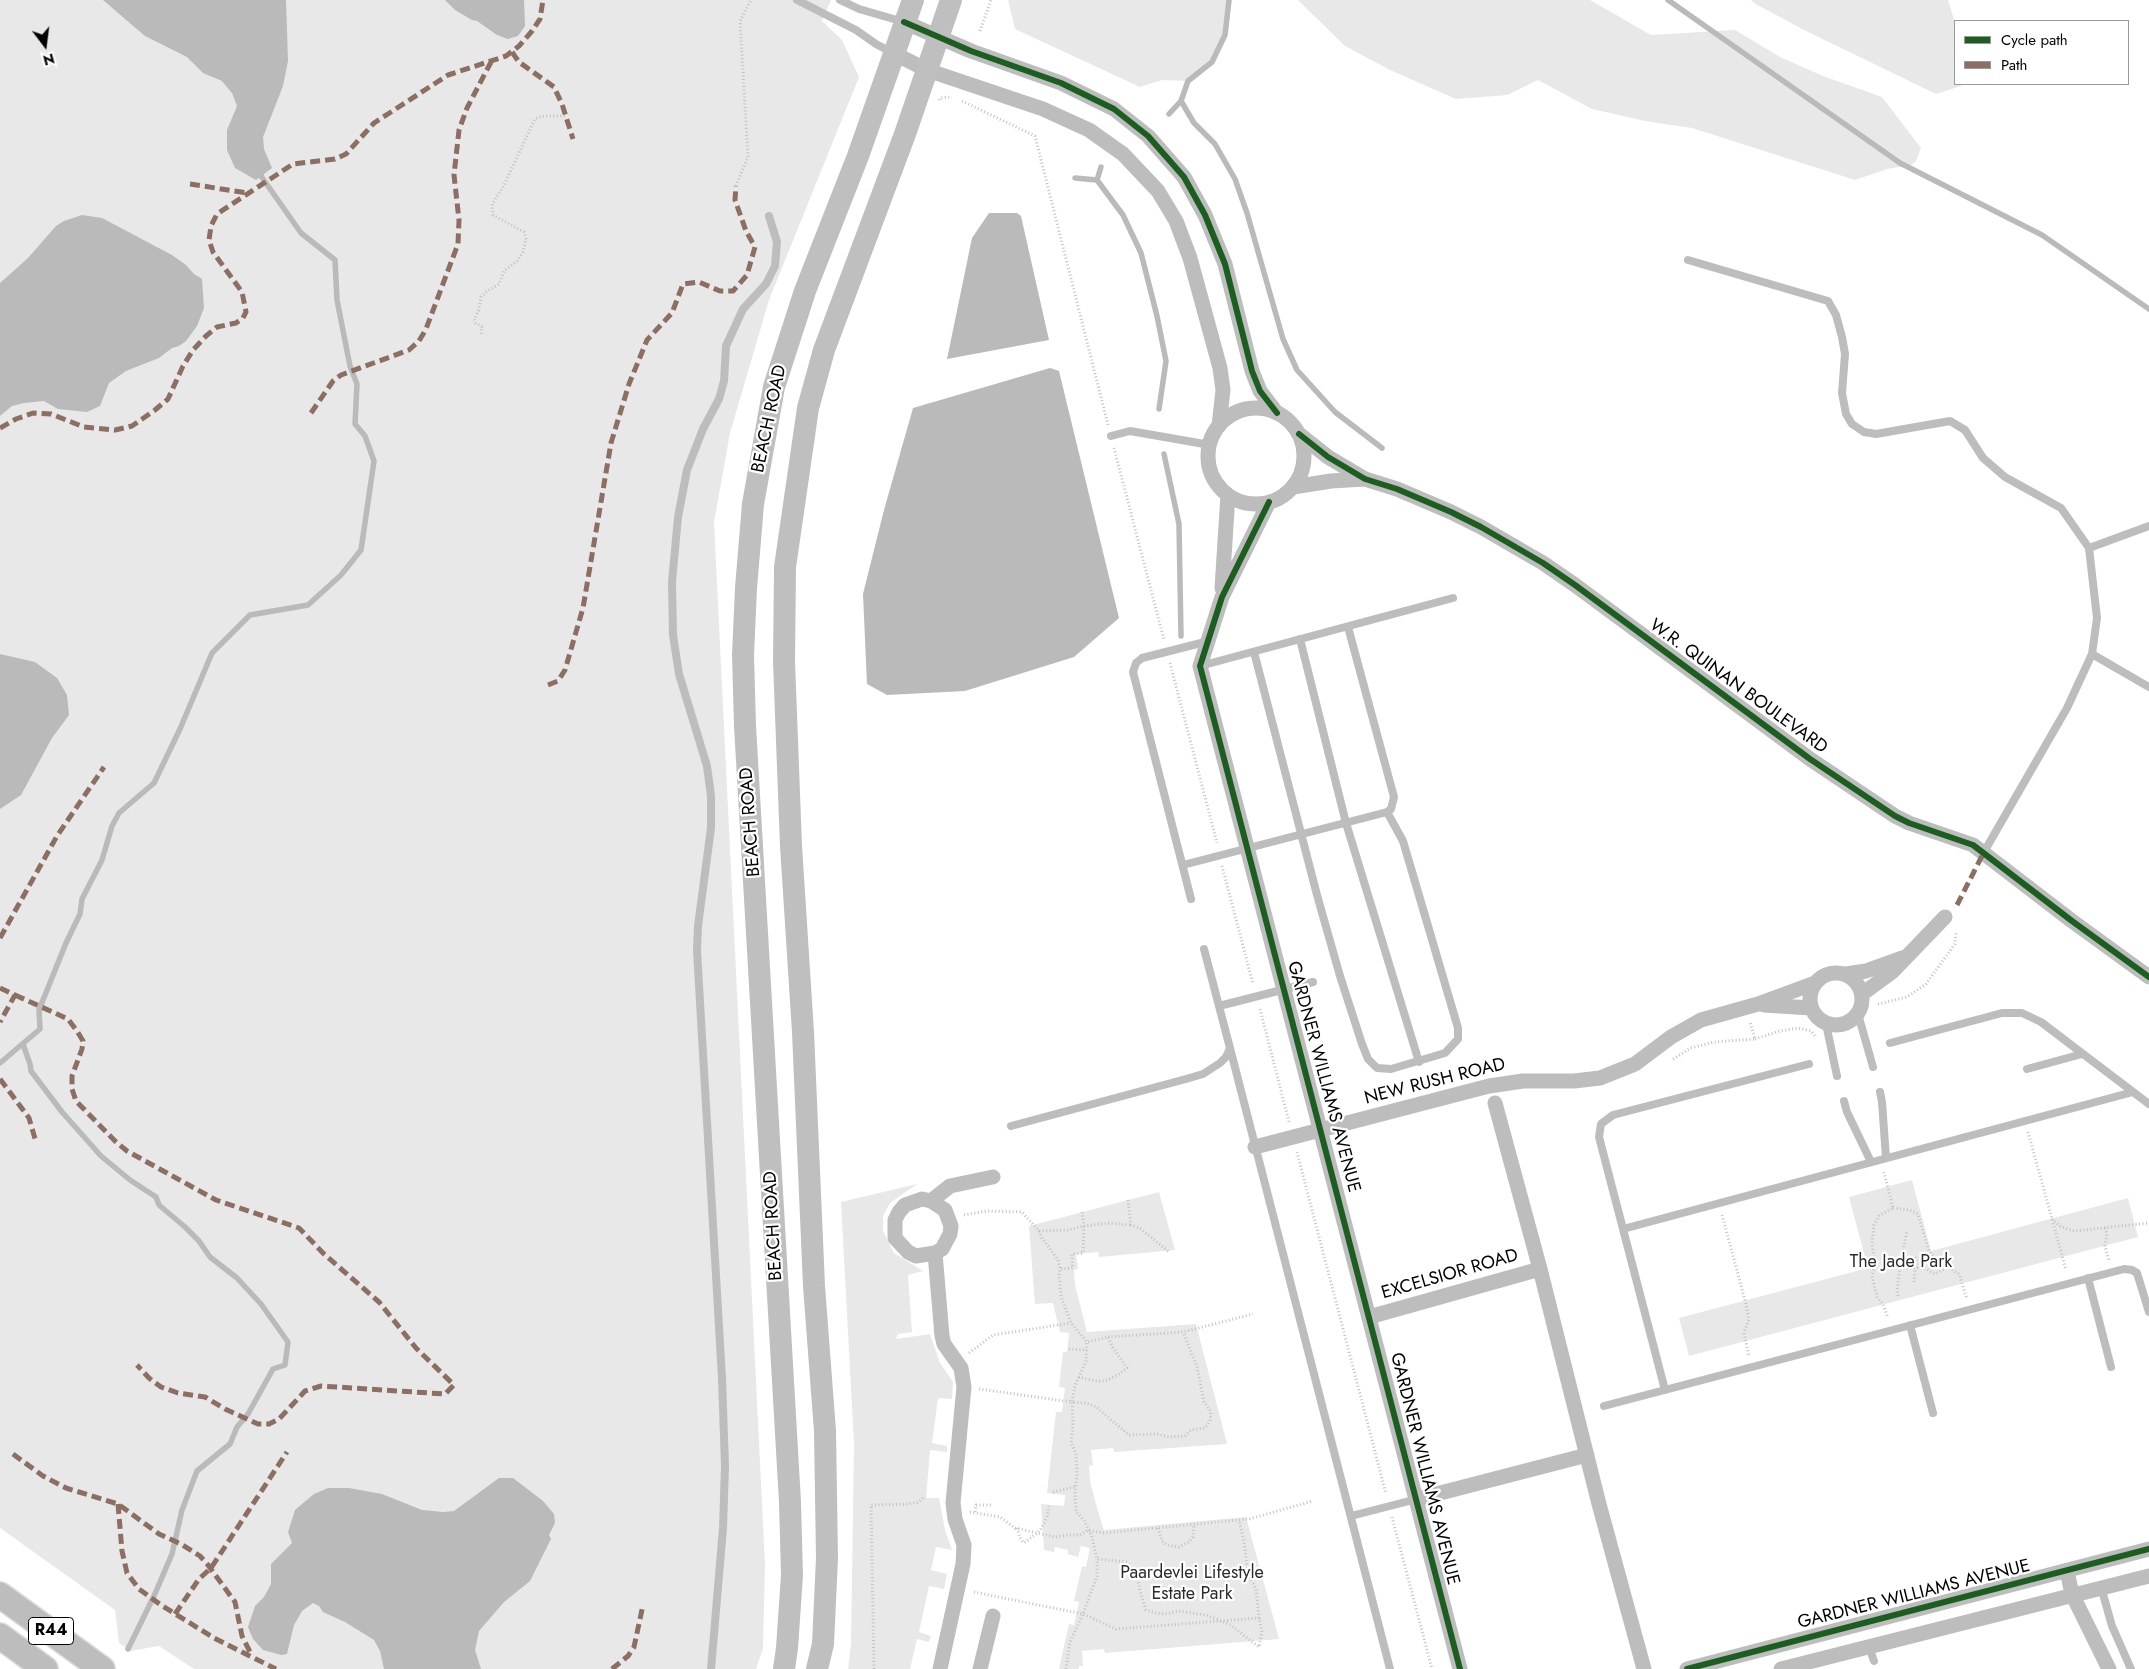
<!DOCTYPE html>
<html>
<head>
<meta charset="utf-8">
<style>
	body { margin:0 }
	#map { position:relative; width:2149px; height:1669px; overflow:hidden; background:#fff; font-family:Jost,sans-serif }
	canvas { display:block }
	.legend { position:absolute; left:1954px; top:20px; width:175px; height:65px; box-sizing:border-box; background:#fff; border:1px solid #999; margin:0; padding:6px 9px; list-style:none; font-size:15px; color:#000 }
	.legend li { display:flex; align-items:center; gap:10px; height:25px }
	.legend b { width:25px; border:1px solid #999 }
	.north { position:absolute; left:20px; top:20px; width:50px; height:50px; -webkit-text-stroke:4px #fff; paint-order:stroke; rotate:165deg; font-size:14px; font-weight:700; line-height:20px; text-align:center; color:#000 }
	.north::after { content:''; display:block; margin:auto; width:18px; height:22px; background:#000; clip-path:polygon(50% 0,100% 100%,50% 72%,0 100%) }
</style>
</head>
<body>
<div id="map">
<canvas width="2149" height="1669"></canvas>
<ul class="legend">
<li><b style="height:6px;background:#1b5e20"></b>Cycle path</li>
<li><b style="height:6px;background:#8d6e63"></b>Path</li>
</ul>
<div class="north">N</div>
</div>
<script>
const ctx = document.querySelector('canvas').getContext('2d');
ctx.lineJoin = 'round';
function fill(path, color) {
  ctx.fillStyle = color;
  ctx.fill(path, 'evenodd');
}
function shape(rows) {
  const path = new Path2D();
  for (const r of rows) {
    if (r.length === 3) {
      path.moveTo(r[0] + r[2], r[1]);
      path.arc(r[0], r[1], r[2], 0, 2 * Math.PI);
      continue;
    }
    path.moveTo(r[0], r[1]);
    for (let i = 2; i < r.length; i += 2) path.lineTo(r[i], r[i + 1]);
  }
  return path;
}
function trace(path, color, width, dash) {
  ctx.strokeStyle = color;
  ctx.lineWidth = width;
  ctx.lineCap = dash ? 'butt' : 'round';
  ctx.setLineDash(dash || []);
  ctx.stroke(path);
}
function label(font, color, halo, rows, align = 'center') {
  ctx.font = font + ' Jost,sans-serif';
  ctx.lineWidth = 4.5;
  ctx.setLineDash([]);
  ctx.textBaseline = 'middle';
  ctx.strokeStyle = halo;
  ctx.fillStyle = color;
  for (const [text, x, y, turn = 0] of rows) {
    ctx.save();
    ctx.translate(x, y);
    ctx.rotate((+turn || 0) * Math.PI / 180);
    ctx.textAlign = isNaN(turn) ? turn : align;
    if (halo) ctx.strokeText(text, 0, 0);
    ctx.fillText(text, 0, 0);
    ctx.restore();
  }
}
const green = shape([
	[0,0,831,0,822,21,842,40,859,77,769,300,730,433,714,522,765,1565,763,1648,756,1669,194,1669,159,1646,130,1651,119,1643,115,1610,0,1528],
	[1008,0,1229,0,1225,35,1212,62,1188,81,1162,80,1140,87,1015,29],
	[1298,0,1590,0,1651,35,1735,30,1780,57,1823,76,1882,97,1921,148,1916,161,1911,165,1887,169,1855,180,1692,128,1645,121,1592,109,1538,80,1507,95,1456,99,1390,70,1345,46],
	[1751,0,1948,0,1955,23,1955,84,1962,84,1961,86,1936,94,1802,29,1754,3],
	[1912,1180,1931,1251,2128,1198,2138,1237,1689,1356,1679,1318,1868,1268,1849,1197],
	[917,1184,890,1203,883,1216,883,1231,894,1253,923,1271,908,1275,912,1332,898,1334,896,1339,930,1334,940,1363,953,1382,952,1399,938,1398,932,1443,947,1446,947,1452,930,1450,926,1498,939,1498,945,1530,952,1550,936,1547,931,1570,947,1574,944,1589,929,1586,919,1632,931,1636,929,1642,917,1639,910,1669,848,1669,851,1643,854,1444,841,1202],
	[1159,1192,1175,1250,1099,1257,1098,1252,1076,1254,1078,1269,1074,1270,1075,1285,1087,1332,1196,1324,1227,1444,1114,1452,1113,1448,1091,1450,1093,1465,1089,1466,1090,1481,1097,1508,1104,1530,1246,1517,1279,1639,1105,1653,1104,1649,1082,1651,1083,1666,1079,1666,1079,1669,1059,1669,1069,1624,1074,1625,1079,1602,1074,1601,1082,1566,1086,1567,1090,1548,1081,1546,1078,1557,1068,1554,1068,1550,1055,1547,1054,1552,1044,1550,1041,1504,1064,1506,1065,1495,1047,1493,1056,1412,1062,1412,1065,1388,1059,1387,1063,1352,1067,1352,1069,1333,1060,1332,1053,1303,1035,1304,1029,1226]
]);
const water = shape([
	[103,0,286,0,288,61,283,86,263,137,264,149,272,168,256,180,235,168,227,150,227,130,237,106,232,93,222,81,203,73,187,57,145,36],
	[445,0,524,0,525,26,518,36,508,39,497,35,477,21,472,20,455,10],
	[989,213,1017,213,1021,216,1049,340,947,359,972,238],
	[82,215,102,218,172,255,186,265,194,274,202,279,204,308,197,326,186,341,179,346,172,348,159,358,126,371,109,383,100,406,87,412,58,409,44,401,24,403,12,406,0,416,0,283,28,258,56,226,64,221],
	[1050,368,1059,371,1119,618,1074,657,965,691,887,695,867,684,863,594,884,510,913,408],
	[0,654,35,662,57,678,67,695,69,715,52,738,21,795,0,809],
	[499,1478,513,1478,543,1501,554,1514,555,1523,549,1535,551,1539,530,1581,504,1602,479,1631,475,1650,481,1669,384,1669,380,1651,374,1640,345,1622,323,1612,319,1606,313,1603,302,1611,294,1625,287,1654,281,1655,263,1650,253,1639,248,1627,255,1606,264,1597,271,1584,271,1564,292,1543,288,1532,295,1510,314,1494,328,1488,349,1488,382,1494,422,1510,443,1512,454,1511]
]);
const stream = shape([
	[1229,0,1225,35,1212,62,1188,81,1181,101,1194,123,1215,144,1235,179,1247,213,1283,339,1297,370,1335,412,1382,448],
	[1668,0,1900,163,2042,235,2149,309],
	[1169,114,1181,101],
	[1101,167,1097,180,1123,215,1141,253,1157,316,1166,361,1159,409],
	[1075,178,1097,180],
	[1164,454,1179,524,1181,636],
	[23,1044,30,1064,31,1071,62,1112,101,1156,130,1180,156,1197,159,1205,185,1227,199,1241,210,1257,237,1278,261,1304,288,1342,285,1365,273,1369,248,1414,237,1427,230,1444,197,1471,182,1510,172,1554,154,1596,128,1649],
	[0,1063,40,1029,39,1010,66,943,80,914,82,899,102,860,112,826,119,813,154,783,180,729,212,653,250,615,308,605,341,575,361,550,374,461,365,436,355,424,357,384,350,366,337,300,335,260,301,233,261,176,261,170]
]);
const path = shape([
	[980,31,991,0],
	[939,100,940,98,952,97],
	[962,101,1035,136,1108,425],
	[736,186,748,157,740,21,751,0],
	[481,334,482,327,476,323,474,319,479,310,481,297,486,292,499,284,504,271,517,261,523,252,526,239,524,232,493,215,492,204,503,187,535,119,542,116,566,116],
	[1114,448,1164,640],
	[1170,663,1217,843],
	[1222,866,1253,984],
	[1878,1004,1907,997,1926,984,1955,944,1956,931],
	[1260,1009,1289,1122],
	[1755,1039,1780,1031,1798,1028,1811,1031,1815,1036],
	[1673,1059,1691,1048,1714,1042,1755,1039,1750,1022],
	[2028,1132,2066,1270],
	[1297,1152,1386,1494],
	[1884,1172,1893,1208,1879,1216,1874,1225,1872,1243,1875,1264,1872,1276,1877,1297,1883,1304,1888,1318],
	[1128,1200,1131,1225,1141,1229,1169,1252],
	[1893,1208,1910,1210,1918,1214,1929,1251,1935,1258,1959,1274,1967,1299],
	[1082,1212,1084,1226,1109,1223,1131,1225],
	[964,1215,987,1211,1022,1212,1039,1231,1068,1230,1084,1226,1083,1253,1072,1254,1073,1268,1060,1269,1059,1275,1061,1296,1071,1323,1087,1342,1108,1337,1113,1348,1127,1368,1118,1375,1105,1381,1095,1381,1079,1377,1086,1361,1087,1342],
	[1722,1215,1745,1300,1749,1319,1744,1333,1749,1356],
	[2052,1219,2061,1227,2075,1231,2149,1223],
	[2105,1228,2107,1234,2105,1246,2109,1261],
	[1039,1231,1042,1238,1058,1260,1060,1269],
	[1915,1257,1918,1268],
	[1900,1268,1907,1230],
	[1914,1282,1915,1269],
	[1898,1296,1897,1291,1900,1268,1924,1268,1935,1274,1948,1267],
	[1108,1337,1183,1332,1253,1314],
	[1069,1349,1087,1350],
	[969,1353,993,1335,1071,1323],
	[1079,1377,1075,1386,1072,1402,1086,1403,1096,1407,1129,1435,1157,1434,1169,1437,1185,1436,1191,1430,1205,1428,1210,1421,1211,1412,1204,1402,1197,1367,1183,1332],
	[979,1389,1072,1402,1073,1424,1071,1443,1076,1453,1077,1475,1075,1491,1076,1512,1084,1520,1092,1537,1097,1559,1127,1562,1138,1580,1140,1591,1146,1610,1156,1613,1167,1614,1178,1611,1206,1615,1229,1624,1259,1647,1262,1632,1259,1618],
	[1053,1492,1075,1487],
	[970,1512,1000,1517,1015,1528,1055,1537,1067,1535,1080,1535,1088,1530,1103,1533,1249,1519,1313,1501],
	[975,1512,976,1505,991,1505],
	[1392,1517,1432,1669],
	[1017,1528,1020,1538,1024,1543,1040,1531,1047,1517,1049,1506],
	[1158,1528,1162,1541,1167,1545,1179,1547,1189,1542,1193,1537,1194,1524],
	[974,1592,1083,1614,1116,1629,1259,1618,1256,1589,1248,1574,1244,1541,1239,1520],
	[874,1669,871,1505,909,1504,919,1502,925,1496],
	[1066,1669,1070,1642,1083,1614,1097,1576,1097,1559]
]);
const service = shape([
	[797,0,856,30,876,44,893,53],
	[840,0,859,9,904,22],
	[1688,260,1828,301,1836,315,1842,337,1845,354,1842,393,1846,414,1852,424,1864,432,1876,434,1950,421,1965,430,1983,458,2005,477,2061,508,2089,548,2097,618,2092,654,2067,708,1984,852],
	[1111,436,1130,431,1210,445],
	[2089,548,2149,526],
	[1300,639,1346,823,1419,1062],
	[1254,652,1317,895,1340,976,1362,1044,1368,1059,1377,1068,1391,1069,1445,1053,1458,1039,1458,1028,1403,841,1387,812],
	[2092,654,2149,687],
	[1200,666,1453,598],
	[1183,865,1387,812,1391,809,1394,797,1348,627],
	[1191,899,1133,672,1136,663,1142,658,1209,641],
	[1219,1006,1313,982],
	[1858,1014,1873,1067],
	[1826,1024,1837,1076],
	[1890,1043,2002,1013,2022,1013,2041,1022,2149,1104],
	[1230,1048,1390,1669],
	[2027,1069,2082,1054],
	[1880,1092,1882,1102,1886,1158],
	[1844,1101,1847,1112,1871,1162],
	[1011,1126,1186,1079,1203,1074,1220,1063,1226,1057,1230,1048,1204,949],
	[1623,1229,2133,1092],
	[2088,1278,2111,1367],
	[1910,1325,1933,1413],
	[1665,1390,1599,1137,1601,1124,1613,1115,1809,1064],
	[1604,1406,2124,1269,2132,1270,2137,1273,2149,1312],
	[1351,1516,1417,1499],
	[2101,1587,2112,1626,2131,1669],
	[1869,1647,1874,1661],
	[711,1669,723,1528,725,1466,722,1378,697,951,698,926,711,828,711,796,707,766,679,674,673,635,672,582,678,517,687,470,703,429,719,399,724,381,726,346,743,309,766,284,775,266,777,242,769,216]
]);
const minor = shape([
	[904,22,971,51,1061,83,1114,109,1148,136,1184,177,1205,215,1225,264,1252,371,1260,391,1277,413],
	[895,54,927,70,1043,109,1089,130,1123,154,1158,191,1176,221,1190,258,1220,368,1223,390,1219,426],
	[1256,456,48],
	[1299,434,1328,457,1365,479,1397,489,1451,512,1481,527,1543,563,1575,585,1810,759,1895,816,1909,823,1973,845,2072,921,2149,977],
	[1293,487,1331,481,1365,479],
	[1269,502,1222,597,1200,666,1460,1669],
	[1222,588,1228,495],
	[1836,999,26],
	[1846,974,1866,971,1902,958],
	[1862,994,1892,972,1945,917],
	[1764,1005,1811,1008],
	[1495,1103,1540,1269,1599,1504,1644,1669],
	[1255,1147,1489,1086,1523,1081,1574,1081,1600,1078,1635,1064,1671,1037,1701,1020,1758,1004,1815,983],
	[931,1201,945,1210,951,1226,950,1234,942,1249,935,1253,916,1256,908,1252,895,1238,895,1220,899,1212,905,1205,922,1199,931,1201,950,1186,993,1177],
	[935,1253,942,1336,944,1344,961,1368,964,1387,953,1503,955,1519,964,1545,963,1564,940,1669],
	[1369,1317,1540,1269],
	[1417,1499,1587,1455],
	[2067,1571,2072,1594,2109,1669],
	[980,1669,993,1616],
	[1687,1669,2149,1549],
	[1781,1669,2149,1576]
]);
const secondary = shape([
	[784,1669,787,1648,792,1575,790,1502,745,726,743,655,746,588,753,504,774,387,805,291,858,156,913,0],
	[817,1669,823,1644,827,1558,825,1431,814,1286,803,1032,791,846,784,661,785,567,808,408,824,350,905,134,951,0]
]);
const primary = shape([
	[0,1595,102,1669],
	[0,1636,45,1669]
]);
const quiet = shape([
	[512,52,519,62,554,87,562,104,573,139],
	[190,184,247,193],
	[311,413,333,381,341,375,409,350,419,341,426,329,458,244,459,220,454,175,459,130,467,108,491,62],
	[0,428,16,419,33,413,51,414,84,427,115,430,132,426,155,410,168,399,183,366,193,350,206,336,217,327,236,323,243,318,246,312,242,292,213,252,209,240,211,226,217,214,293,164,335,159,346,154,374,123,448,75,506,56,519,46,532,31,540,19,543,0],
	[548,685,558,681,565,670,583,608,611,443,629,384,647,340,672,313,683,284,699,282,720,291,733,291,747,275,755,247,746,231,735,200,736,186],
	[1957,905,1984,852],
	[0,938,57,836,104,767],
	[0,988,15,995,0,1022],
	[15,995,68,1019,77,1031,83,1041,82,1049,72,1076,72,1089,76,1101,115,1141,127,1151,216,1200,299,1228,324,1254,379,1302,416,1348,454,1385,445,1394,321,1386,305,1391,279,1419,269,1424,258,1424,225,1409,205,1397,178,1393,161,1387,149,1378,137,1365],
	[0,1079,29,1118,36,1142],
	[13,1454,43,1476,66,1488,118,1504,159,1534,181,1544,200,1556,208,1565,235,1602,242,1636,252,1656],
	[118,1504,122,1551,127,1573,139,1589,161,1605,214,1638,276,1669],
	[175,1614,199,1579,211,1568,287,1452],
	[612,1669,628,1656,634,1647,643,1605]
]);
const cycleway = shape([
	[904,22,971,51,1061,83,1114,109,1148,136,1184,177,1205,215,1225,264,1252,371,1260,391,1277,413],
	[1299,434,1328,457,1365,479,1397,489,1451,512,1481,527,1543,563,1575,585,1810,759,1895,816,1909,823,1973,845,2072,921,2149,977],
	[1269,502,1222,597,1200,666,1460,1669],
	[1687,1669,2149,1549]
]);
const shields = [
	[51,1631,45]
];
const shieldNames = [
	["R44",51,1631]
];
const streetNames = [
	["BEACH ROAD",770,419,-78],
	["W.R. QUINAN BOULEVARD",1738,687,36],
	["BEACH ROAD",751,822,-94],
	["GARDNER WILLIAMS AVENUE",1323,1077,75],
	["NEW RUSH ROAD",1435,1082,-14],
	["BEACH ROAD",774,1226,-93],
	["EXCELSIOR ROAD",1450,1275,-16],
	["GARDNER WILLIAMS AVENUE",1424,1469,76],
	["GARDNER WILLIAMS AVENUE",1914,1595,-14]
];
const parkNames = [
	["The Jade Park",1901,1263],
	["Paardevlei Lifestyle",1192,1574],
	["Estate Park",1192,1595]
];
fill(green, '#e8e8e8');
fill(water, '#bababa');
trace(stream, '#bababa', 5.5);
trace(primary, '#dbdbdb', 28);
trace(path, '#c2c2c2', 3, [1, 2.5]);
trace(service, '#bdbdbd', 8);
trace(minor, '#bdbdbd', 15);
trace(secondary, '#bfbfbf', 22);
trace(primary, '#bdbdbd', 25);
trace(quiet, '#8d6e63', 5, [10, 5]);
trace(cycleway, '#1b5e20', 6);
for (const [x, y, w] of shields) {
  const box = new Path2D();
  box.roundRect(x - w / 2, y - 13.5, w, 27, 4);
  ctx.fillStyle = '#fff';
  ctx.fill(box);
  trace(box, '#000', 1);
}
label('bold 16px', '#000', null, shieldNames);
label('18px', '#000', '#fff', streetNames);
label('18px', '#2c2c2c', '#fff', parkNames);
</script>
</body>
</html>
